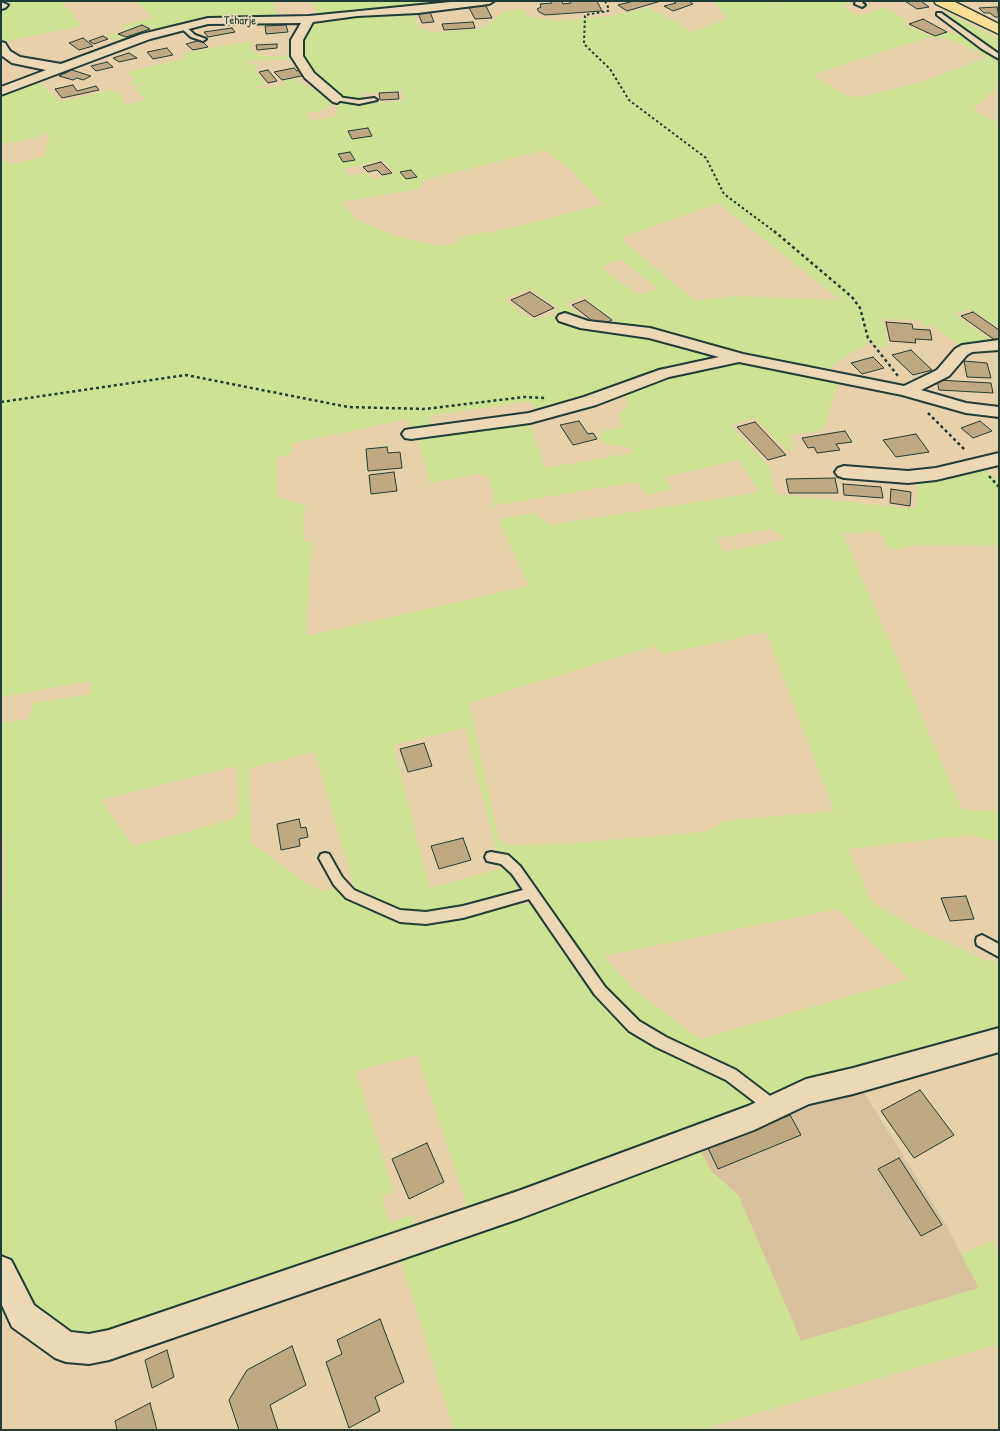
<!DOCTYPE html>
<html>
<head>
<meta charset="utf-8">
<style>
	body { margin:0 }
	#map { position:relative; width:1000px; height:1431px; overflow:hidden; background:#e7d1ab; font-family:"Patrick Hand",sans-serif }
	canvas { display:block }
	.frame { position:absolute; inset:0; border:2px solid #1f3d34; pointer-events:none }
</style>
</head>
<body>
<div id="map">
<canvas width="1000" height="1431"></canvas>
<div class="frame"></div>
</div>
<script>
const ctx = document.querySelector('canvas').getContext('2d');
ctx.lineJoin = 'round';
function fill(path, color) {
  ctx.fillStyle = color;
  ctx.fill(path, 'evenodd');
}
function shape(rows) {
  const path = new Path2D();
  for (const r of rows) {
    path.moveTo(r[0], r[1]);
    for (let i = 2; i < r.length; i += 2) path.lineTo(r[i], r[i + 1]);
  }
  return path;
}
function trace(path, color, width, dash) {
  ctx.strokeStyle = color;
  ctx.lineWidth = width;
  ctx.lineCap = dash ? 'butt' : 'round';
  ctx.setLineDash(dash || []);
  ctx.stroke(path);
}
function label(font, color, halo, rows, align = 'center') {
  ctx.font = font + ' "Patrick Hand",sans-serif';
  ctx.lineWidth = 4;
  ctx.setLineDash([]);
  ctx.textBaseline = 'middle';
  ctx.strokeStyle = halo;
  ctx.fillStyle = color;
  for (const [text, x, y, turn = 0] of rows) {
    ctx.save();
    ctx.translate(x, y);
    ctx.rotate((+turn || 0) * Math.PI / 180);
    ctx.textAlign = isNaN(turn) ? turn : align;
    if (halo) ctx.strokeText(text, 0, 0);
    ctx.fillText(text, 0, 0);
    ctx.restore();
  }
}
const built = shape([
	[852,1073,945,1223,979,1288,801,1341,738,1195,712,1172,698,1147]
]);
const green = shape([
	[9,1,68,1,64,4,64,9,68,8,82,26,2,42,1,9],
	[136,1,273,1,278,19,219,18,199,20,151,32,124,41,118,38,112,40,106,36,117,34,125,38,153,28,142,24,126,30,121,25,153,18],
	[311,1,469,1,319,16],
	[714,1,768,1,773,4,783,1,850,1,852,2,841,6,859,16,884,7,908,21,903,23,931,37,953,32,956,35,962,34,999,59,999,85,973,110,999,123,999,328,970,309,955,314,995,343,963,347,932,326,922,326,920,320,883,319,888,345,879,348,871,339,867,340,868,344,852,352,830,368,817,372,621,326,583,296,566,304,593,325,569,318,554,311,559,308,530,289,503,299,531,319,553,315,572,322,621,331,718,354,717,359,542,412,529,401,429,416,433,428,413,431,408,419,293,443,292,454,276,458,277,497,305,505,304,542,313,542,310,565,306,636,529,586,498,519,534,513,550,525,759,492,739,460,664,477,672,489,647,495,637,482,491,506,494,496,488,476,479,474,430,483,417,437,528,420,540,452,544,468,633,453,632,448,604,444,600,439,600,434,605,430,622,428,619,414,628,406,624,390,642,383,718,365,739,362,755,363,839,380,823,430,790,435,794,449,787,451,755,418,731,425,770,468,775,494,916,509,917,480,982,466,999,483,999,546,917,545,892,550,887,547,883,536,877,531,843,534,961,808,971,810,999,811,999,842,969,835,848,849,872,902,915,928,983,959,999,964,999,1032,773,1097,733,1068,661,1038,616,1003,520,867,509,854,496,850,465,728,393,745,430,888,506,867,519,887,517,894,428,915,402,913,355,891,315,752,249,768,250,842,308,884,321,891,332,888,372,912,402,921,472,913,519,904,529,904,539,911,599,999,632,1031,730,1080,751,1095,756,1104,469,1212,417,1055,355,1071,394,1192,382,1196,389,1222,413,1215,415,1231,102,1337,71,1338,27,1305,11,1268,1,1252,1,916,5,893,5,847,1,827,1,723,29,719,33,703,90,694,91,681,1,697,1,161,14,164,44,156,50,133,23,141,1,144,1,95,41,83,60,102,111,90,119,92,126,105,146,100,134,88,144,85,141,84,132,86,129,84,135,80,127,72,186,58,183,53,252,41,253,52,270,57,293,56,294,59,246,61,244,63,258,64,254,69,266,84,255,87,256,89,286,85,283,81,295,78,313,90,323,88,330,95,330,107,326,110,306,113,309,120,323,119,338,115,336,102,344,101,359,104,403,101,403,90,362,94,364,100,341,98,312,74,304,60,300,43,311,22,354,15,412,13,420,28,433,32,479,29,495,19,504,11,525,9,527,16,558,21,617,15,648,7,658,13,661,13,692,32,726,19],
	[926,38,945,38,977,51,986,58,919,83,860,97,848,96,815,77,815,74],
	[545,150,570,169,603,204,515,227,461,237,461,241,449,245,433,245,395,236,357,220,342,202,420,189,423,180],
	[383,160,395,173,373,179,366,173,351,176,343,169],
	[718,203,840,300,734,296,696,301,623,241,624,237],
	[620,259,656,288,656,289,638,295,601,267],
	[772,529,785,539,724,552,717,538],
	[766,632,834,811,723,821,711,830,692,833,562,844,505,845,498,837,469,703,654,646,663,654],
	[237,766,239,811,234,819,133,846,101,800],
	[838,909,909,979,700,1039,632,988,604,956],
	[947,13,999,39,999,55,943,14],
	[698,1147,712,1172,738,1195,801,1341,979,1288,961,1254,992,1241,999,1253,999,1344,699,1430,454,1430,398,1252]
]);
const building = shape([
	[551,1,562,1,563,4,571,3,570,1,597,1,602,11,545,15,539,12,537,9,541,7,540,4,552,3,551,1],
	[634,1,661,1,627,11,618,5,634,1],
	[673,1,689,1,693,4,673,11,664,6,676,3,673,1],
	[905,1,921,1,929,7,917,9,905,1],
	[485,4,492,18,475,19,468,6,485,4],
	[997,7,999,17,995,17,990,13,984,13,979,8,997,7],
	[430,12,434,22,422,23,418,13,430,12],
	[923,19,947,32,935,36,909,24,923,19],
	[473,22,475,28,444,30,442,24,473,22],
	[142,25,150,29,126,37,118,34,142,25],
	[286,25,288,32,266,34,265,26,286,25],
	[232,28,235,32,208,37,204,32,232,28],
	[103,36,108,39,94,44,89,41,103,36],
	[83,38,93,46,79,50,69,43,83,38],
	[201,40,208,47,193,50,186,44,201,40],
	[277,44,277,48,257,50,256,45,277,44],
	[167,48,173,55,153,59,147,52,167,48],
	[129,53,137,58,119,62,113,58,129,53],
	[107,62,113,67,96,71,91,66,107,62],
	[294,68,297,71,301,70,306,75,282,80,274,72,294,68],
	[72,70,91,76,83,80,77,78,73,80,59,76,72,70],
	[268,70,277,81,268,83,259,72,268,70],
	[73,85,77,91,96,86,99,90,62,98,55,89,73,85],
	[398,92,399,99,380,100,379,93,398,92],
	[368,128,372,136,352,139,348,131,368,128],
	[350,152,355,160,343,162,338,154,350,152],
	[381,162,392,173,382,175,377,170,368,172,363,167,381,162],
	[411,170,417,177,406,179,400,172,411,170],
	[530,292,554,308,534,317,511,300,530,292],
	[585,300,612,320,599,326,572,305,585,300],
	[973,312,999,330,999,343,961,316,973,312],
	[886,322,912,324,913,329,930,330,932,340,915,339,916,343,890,341,886,322],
	[911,350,932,370,913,375,892,355,911,350],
	[873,357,884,368,862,374,851,363,873,357],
	[964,361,987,363,991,378,967,377,964,361],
	[937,380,991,383,993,393,939,390,937,380],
	[579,421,588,434,593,433,597,439,573,445,560,425,579,421],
	[980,421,992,431,973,438,961,428,980,421],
	[755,422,786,455,768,460,737,427,755,422],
	[845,431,852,442,836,444,840,450,817,453,814,447,808,448,802,438,845,431],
	[916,434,929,452,896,457,883,440,916,434],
	[387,447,388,453,400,452,402,468,368,471,366,449,387,447],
	[394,472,397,491,371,494,369,475,394,472],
	[835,478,838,493,789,493,786,479,835,478],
	[843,484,881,487,883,498,844,495,843,484],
	[891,489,911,492,910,506,890,503,891,489],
	[424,743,432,766,408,772,400,749,424,743],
	[299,819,301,828,306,827,308,837,299,839,300,846,281,850,277,824,299,819],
	[463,838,471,860,439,869,431,846,463,838],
	[966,896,974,919,950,921,941,898,966,896],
	[920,1090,954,1135,914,1158,881,1111,920,1090],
	[790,1115,801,1135,718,1169,708,1148,790,1115],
	[427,1143,444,1182,409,1199,392,1159,427,1143],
	[899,1158,942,1225,921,1236,878,1169,899,1158],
	[380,1319,404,1382,375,1397,380,1411,349,1428,326,1362,342,1354,337,1340,380,1319],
	[292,1346,306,1385,270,1405,278,1430,239,1430,229,1400,247,1370,292,1346],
	[167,1350,174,1377,152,1388,145,1360,167,1350],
	[150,1403,157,1430,117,1430,115,1421,150,1403]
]);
const pathFar1 = shape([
	[605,1,609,9,608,11,585,15,584,44,610,69,629,100,706,158,724,194,775,232]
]);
const path = shape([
	[774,231,852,297,860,308,868,338,898,376],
	[1,402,186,375,348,407,425,409,524,397,545,398],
	[928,413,966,451],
	[989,476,999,487]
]);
const service = shape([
	[856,1,864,1,862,3,865,5,862,7,855,4,856,1],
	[937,13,941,13,999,54,999,59,982,49,937,15,937,13],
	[180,25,184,25,195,35,206,39,203,41,191,37,180,27,180,25],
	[337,97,359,100,374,98,377,100,359,104,335,100,335,98,337,97],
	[491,852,508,855,520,866,605,987,639,1021,666,1037,736,1070,778,1102,780,1107,778,1112,773,1114,768,1112,726,1080,656,1047,629,1031,595,995,529,899,463,918,426,924,400,922,346,898,334,885,319,858,321,854,325,853,329,854,342,877,354,890,400,910,426,912,463,906,523,890,512,874,501,864,487,861,485,857,487,853,491,852],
	[982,935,999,944,999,957,977,945,976,941,977,937,982,935]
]);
const minor = shape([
	[461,1,494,1,489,4,418,13,357,16,313,22,303,40,303,56,314,73,341,96,343,99,337,103,333,102,305,78,291,56,291,40,301,23,208,24,150,39,1,95,1,87,46,70,12,63,1,55,1,42,5,43,10,51,20,57,61,64,142,34,208,18,309,16,461,1],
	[1,2,8,5,5,8,1,9,1,2],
	[565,313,588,321,650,328,743,354,904,386,937,370,955,349,962,345,999,340,999,350,972,352,967,355,949,376,921,390,966,403,999,407,999,417,966,413,902,395,739,362,669,377,596,405,530,423,411,439,405,438,402,434,405,430,411,429,529,413,584,397,659,370,719,357,649,338,580,328,559,321,557,318,559,315,565,313],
	[999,453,999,465,936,480,908,483,844,478,838,476,835,472,838,468,844,466,908,471,936,468,999,453],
	[999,1028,999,1052,853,1094,809,1104,754,1130,521,1218,109,1360,89,1364,66,1362,55,1358,12,1327,1,1303,1,1256,11,1260,34,1305,71,1332,89,1334,109,1330,521,1190,748,1106,806,1079,853,1068,999,1028]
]);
const primary = shape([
	[934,1,953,1,999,24,999,34,936,4,934,1]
]);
const farStreetnames = [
	["Teharje",240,21,1]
];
fill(built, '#d7c29d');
fill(green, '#cee296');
fill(building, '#bfa982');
trace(building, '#1f3d34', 1);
trace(service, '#1f3d34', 4);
trace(minor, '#1f3d34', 4);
trace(primary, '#1f3d34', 3);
trace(pathFar1, '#1f3d34', 2, [2.5, 2.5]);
trace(path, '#1f3d34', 2.5, [3, 3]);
fill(service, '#ebd9b6');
fill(minor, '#ebd9b6');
fill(primary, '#fcde96');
label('12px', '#1f3d34', '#ebd9b6', farStreetnames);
</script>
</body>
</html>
